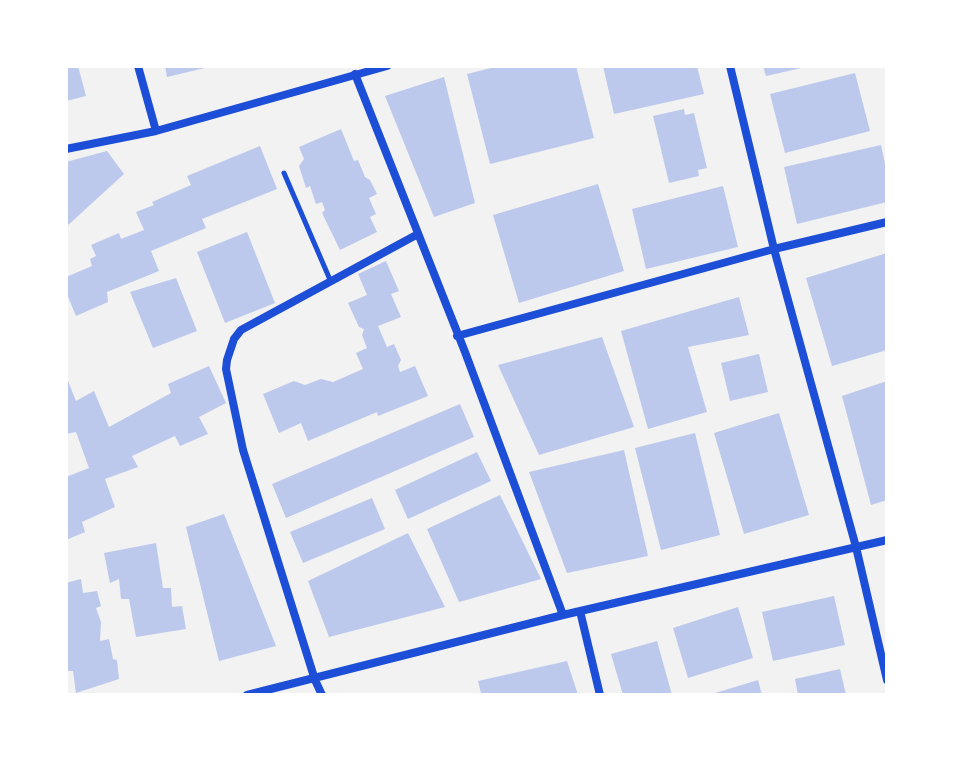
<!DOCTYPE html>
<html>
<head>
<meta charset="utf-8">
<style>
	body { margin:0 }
	#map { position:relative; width:953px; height:761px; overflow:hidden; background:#f2f2f2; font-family:"DejaVu Sans",sans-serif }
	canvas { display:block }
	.frame { position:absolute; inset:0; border:68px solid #fff; pointer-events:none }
</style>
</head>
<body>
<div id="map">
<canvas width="953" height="761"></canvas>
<div class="frame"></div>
</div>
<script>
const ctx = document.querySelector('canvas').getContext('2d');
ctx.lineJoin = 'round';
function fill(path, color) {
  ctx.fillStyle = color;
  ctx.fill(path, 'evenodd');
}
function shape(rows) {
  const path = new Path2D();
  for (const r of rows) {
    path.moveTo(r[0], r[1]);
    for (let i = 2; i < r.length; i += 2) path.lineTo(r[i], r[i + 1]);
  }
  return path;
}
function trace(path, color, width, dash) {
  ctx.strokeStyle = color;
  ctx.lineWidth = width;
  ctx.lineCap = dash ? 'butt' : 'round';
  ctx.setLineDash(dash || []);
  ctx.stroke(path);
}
const building = shape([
	[66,66,78,66,86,96,66,101],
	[165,66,208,66,209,67,167,77],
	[499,66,576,66,594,138,490,164,467,74],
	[603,66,697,66,704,94,614,114],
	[763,66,806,66,806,67,766,76],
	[855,73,870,131,785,153,770,94],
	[444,77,475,203,434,217,385,96],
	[684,109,685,115,694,113,707,168,698,170,699,176,669,183,653,116],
	[341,129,354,161,358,160,365,177,370,180,377,194,369,198,376,214,370,217,377,232,340,250,322,213,325,210,322,202,316,204,310,186,306,188,299,166,304,159,299,147],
	[881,145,887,173,887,202,797,224,784,167],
	[260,146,277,189,202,219,206,228,151,251,159,271,107,292,108,302,76,316,66,292,66,277,92,266,90,259,96,256,91,245,119,233,121,239,144,230,136,212,154,205,152,202,191,185,187,176],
	[107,151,124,174,66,227,66,162],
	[598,184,624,271,519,303,493,215],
	[723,186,738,247,646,269,632,209],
	[247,232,275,303,225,323,197,252],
	[887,253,887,350,832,366,806,278],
	[386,261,399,291,391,294,401,317,378,326,387,347,394,344,401,360,398,366,400,372,415,366,428,396,378,416,377,412,308,441,301,423,279,433,263,394,294,381,305,385,321,379,333,382,363,369,356,353,367,348,362,335,364,329,359,327,348,303,367,295,358,274],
	[176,278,197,331,153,348,130,292],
	[739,297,749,335,688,347,707,412,648,429,621,331],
	[602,337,634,427,539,455,498,365],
	[759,354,768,392,730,401,721,363],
	[209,366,226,403,199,417,208,434,180,446,175,436,132,456,138,467,105,479,115,507,82,522,85,532,66,540,66,477,89,468,76,432,66,434,66,376,76,401,94,391,109,427,171,393,168,384],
	[887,381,887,500,871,505,842,396],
	[460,404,474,437,286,518,272,484],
	[779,413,809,515,744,534,714,433],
	[695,433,720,535,661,550,635,448],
	[624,450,648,556,567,573,529,472],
	[477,452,491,481,408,519,395,490],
	[500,495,541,579,459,602,427,529],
	[372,498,385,529,303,563,290,532],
	[224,514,276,646,219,661,186,527],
	[408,533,445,607,329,637,308,581],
	[156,543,163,588,171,588,172,607,182,606,186,629,136,637,129,599,121,599,119,579,110,583,104,553],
	[81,579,83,593,97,591,101,606,96,608,101,622,100,641,109,639,113,659,117,660,119,679,76,693,73,671,66,671,66,583],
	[834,596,845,645,773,661,762,612],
	[738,607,753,658,688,678,673,628],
	[657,641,672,695,623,695,611,654],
	[567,661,578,695,476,695,481,693,478,681],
	[840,669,846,695,798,695,795,679],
	[758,680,762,695,712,695,712,694]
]);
const service = shape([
	[284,173,331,282]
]);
const minor = shape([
	[138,66,156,131],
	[730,66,774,249,856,547,887,680],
	[355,74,465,352,563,615],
	[66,149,156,131,387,66],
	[457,336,774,249,887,222],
	[580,611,600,695],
	[247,695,563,615,887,540],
	[322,695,315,680,243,450,226,369,227,360,234,339,241,330,418,234]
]);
fill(building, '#bdc9ec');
trace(service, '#1d4ed8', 5);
trace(minor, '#1d4ed8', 8);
</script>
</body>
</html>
